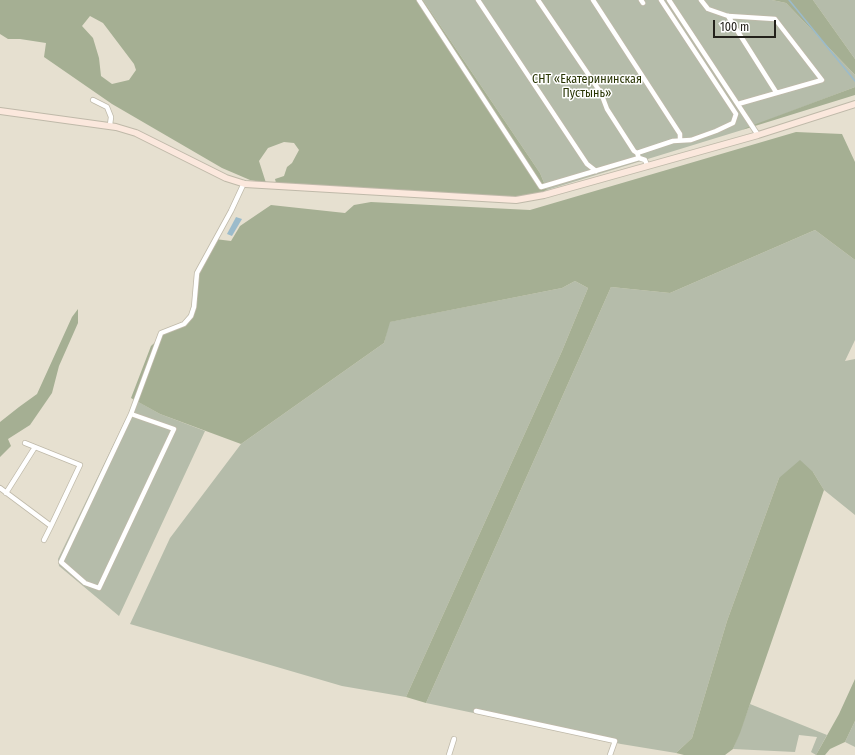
<!DOCTYPE html>
<html>
<head>
<meta charset="utf-8">
<style>
	body { margin:0 }
	#map { position:relative; width:855px; height:755px; overflow:hidden; background:#e6e0d0; font-family:"Fira Sans Condensed",sans-serif }
	canvas { display:block }
	.scale { position:absolute; left:713px; top:20px; width:63px; height:18px; box-sizing:border-box; border:2px solid #23211b; border-top:0; padding-left:5px; font-size:12px; line-height:14px; white-space:nowrap; color:#23211b; -webkit-text-stroke:3px #fff; paint-order:stroke }
</style>
</head>
<body>
<div id="map">
<canvas width="855" height="755"></canvas>
<div class="scale">100 m</div>
</div>
<script>
const ctx = document.querySelector('canvas').getContext('2d');
ctx.lineJoin = 'round';
function fill(path, color) {
  ctx.fillStyle = color;
  ctx.fill(path, 'evenodd');
}
function shape(rows) {
  const path = new Path2D();
  for (const r of rows) {
    path.moveTo(r[0], r[1]);
    for (let i = 2; i < r.length; i += 2) path.lineTo(r[i], r[i + 1]);
  }
  return path;
}
function trace(path, color, width, dash) {
  ctx.strokeStyle = color;
  ctx.lineWidth = width;
  ctx.lineCap = dash ? 'butt' : 'round';
  ctx.setLineDash(dash || []);
  ctx.stroke(path);
}
function label(font, color, halo, rows, align = 'center') {
  ctx.font = font + ' "Fira Sans Condensed",sans-serif';
  ctx.lineWidth = 3;
  ctx.setLineDash([]);
  ctx.textBaseline = 'middle';
  ctx.strokeStyle = halo;
  ctx.fillStyle = color;
  for (const [text, x, y, turn = 0] of rows) {
    ctx.save();
    ctx.translate(x, y);
    ctx.rotate((+turn || 0) * Math.PI / 180);
    ctx.textAlign = isNaN(turn) ? turn : align;
    if (halo) ctx.strokeText(text, 0, 0);
    ctx.fillText(text, 0, 0);
    ctx.restore();
  }
}
const green = shape([
	[423,0,772,0,786,3,855,75,855,87,742,130,547,190,540,173],
	[813,0,855,0,855,59],
	[815,230,855,260,855,340,845,361,855,359,855,515,824,490,813,472,779,478,727,621,692,738,676,753,621,744,426,703,611,287,670,293],
	[575,281,588,288,562,351,406,697,342,686,130,624,170,538,241,444,384,343,389,322,562,288],
	[135,400,160,414,205,431,119,616,59,566,58,559],
	[750,704,827,735,816,755,811,752,817,737,799,735,795,752,733,749],
	[855,721,855,747,845,742]
]);
const forest = shape([
	[0,0,423,0,540,173,547,190,529,197,512,198,276,183,275,179,284,176,287,167,292,163,299,150,294,143,284,142,268,148,259,161,266,183,250,180,222,168,112,104,44,57,46,43,20,39,8,39,0,34],
	[90,16,103,23,134,64,136,70,129,80,112,84,101,76,99,58,93,38,82,26],
	[772,0,813,0,855,59,855,75,786,3],
	[855,87,855,95,742,130,748,127],
	[796,132,842,134,855,162,855,260,815,230,670,293,611,287,426,703,406,697,562,351,588,288,575,281,562,288,390,322,384,343,241,444,160,414,131,398,151,346,164,334,185,323,195,307,198,274,215,239,231,241,240,226,271,205,345,213,354,205,371,202,530,210],
	[78,309,78,323,59,366,52,393,30,425,8,439,11,446,0,457,0,422,19,407,37,394,72,317],
	[800,460,813,472,824,490,740,733,733,749,725,755,684,755,676,753,692,738,727,621,779,478],
	[855,679,855,721,845,742,830,749,825,755,816,755,839,714]
]);
const water = shape([
	[236,217,242,219,232,236,227,234]
]);
const stream = shape([
	[789,0,855,81]
]);
const minor = shape([
	[419,0,541,187,639,158],
	[478,0,587,164,596,171],
	[538,0,601,93,607,109,634,151,637,153,639,158,645,160,647,165],
	[593,0,680,134,680,139],
	[641,0,643,3],
	[669,0,758,135],
	[701,0,708,9,728,16,775,19,822,80,738,104],
	[728,16,776,92],
	[93,100,107,107,111,117,110,125],
	[637,153,673,141,691,140,716,131,733,123,736,114,661,0],
	[131,414,174,429,99,588,85,583,61,562,131,414,161,333,184,324,191,316,194,307,197,273,231,211,244,183],
	[0,488,51,526,80,465,25,443],
	[6,493,35,447],
	[44,540,51,526],
	[476,711,615,741,610,755],
	[449,755,454,739]
]);
const secondary = shape([
	[0,111,116,127,136,133,226,178,245,184,516,200,544,195,758,135,855,104]
]);
const parkNames = [
	["СНТ «Екатерининская",587,80],
	["Пустынь»",587,94]
];
fill(green, '#b5bcaa');
fill(forest, '#a5af93');
fill(water, '#9bbbcb');
trace(stream, '#9bbbcb', 1.5);
trace(minor, '#bfb9a9', 6);
trace(secondary, '#bfb9a9', 8);
trace(minor, '#fff', 4.5);
trace(secondary, '#fbe8dd', 6);
label('12px', '#283403', '#fff', parkNames);
</script>
</body>
</html>
